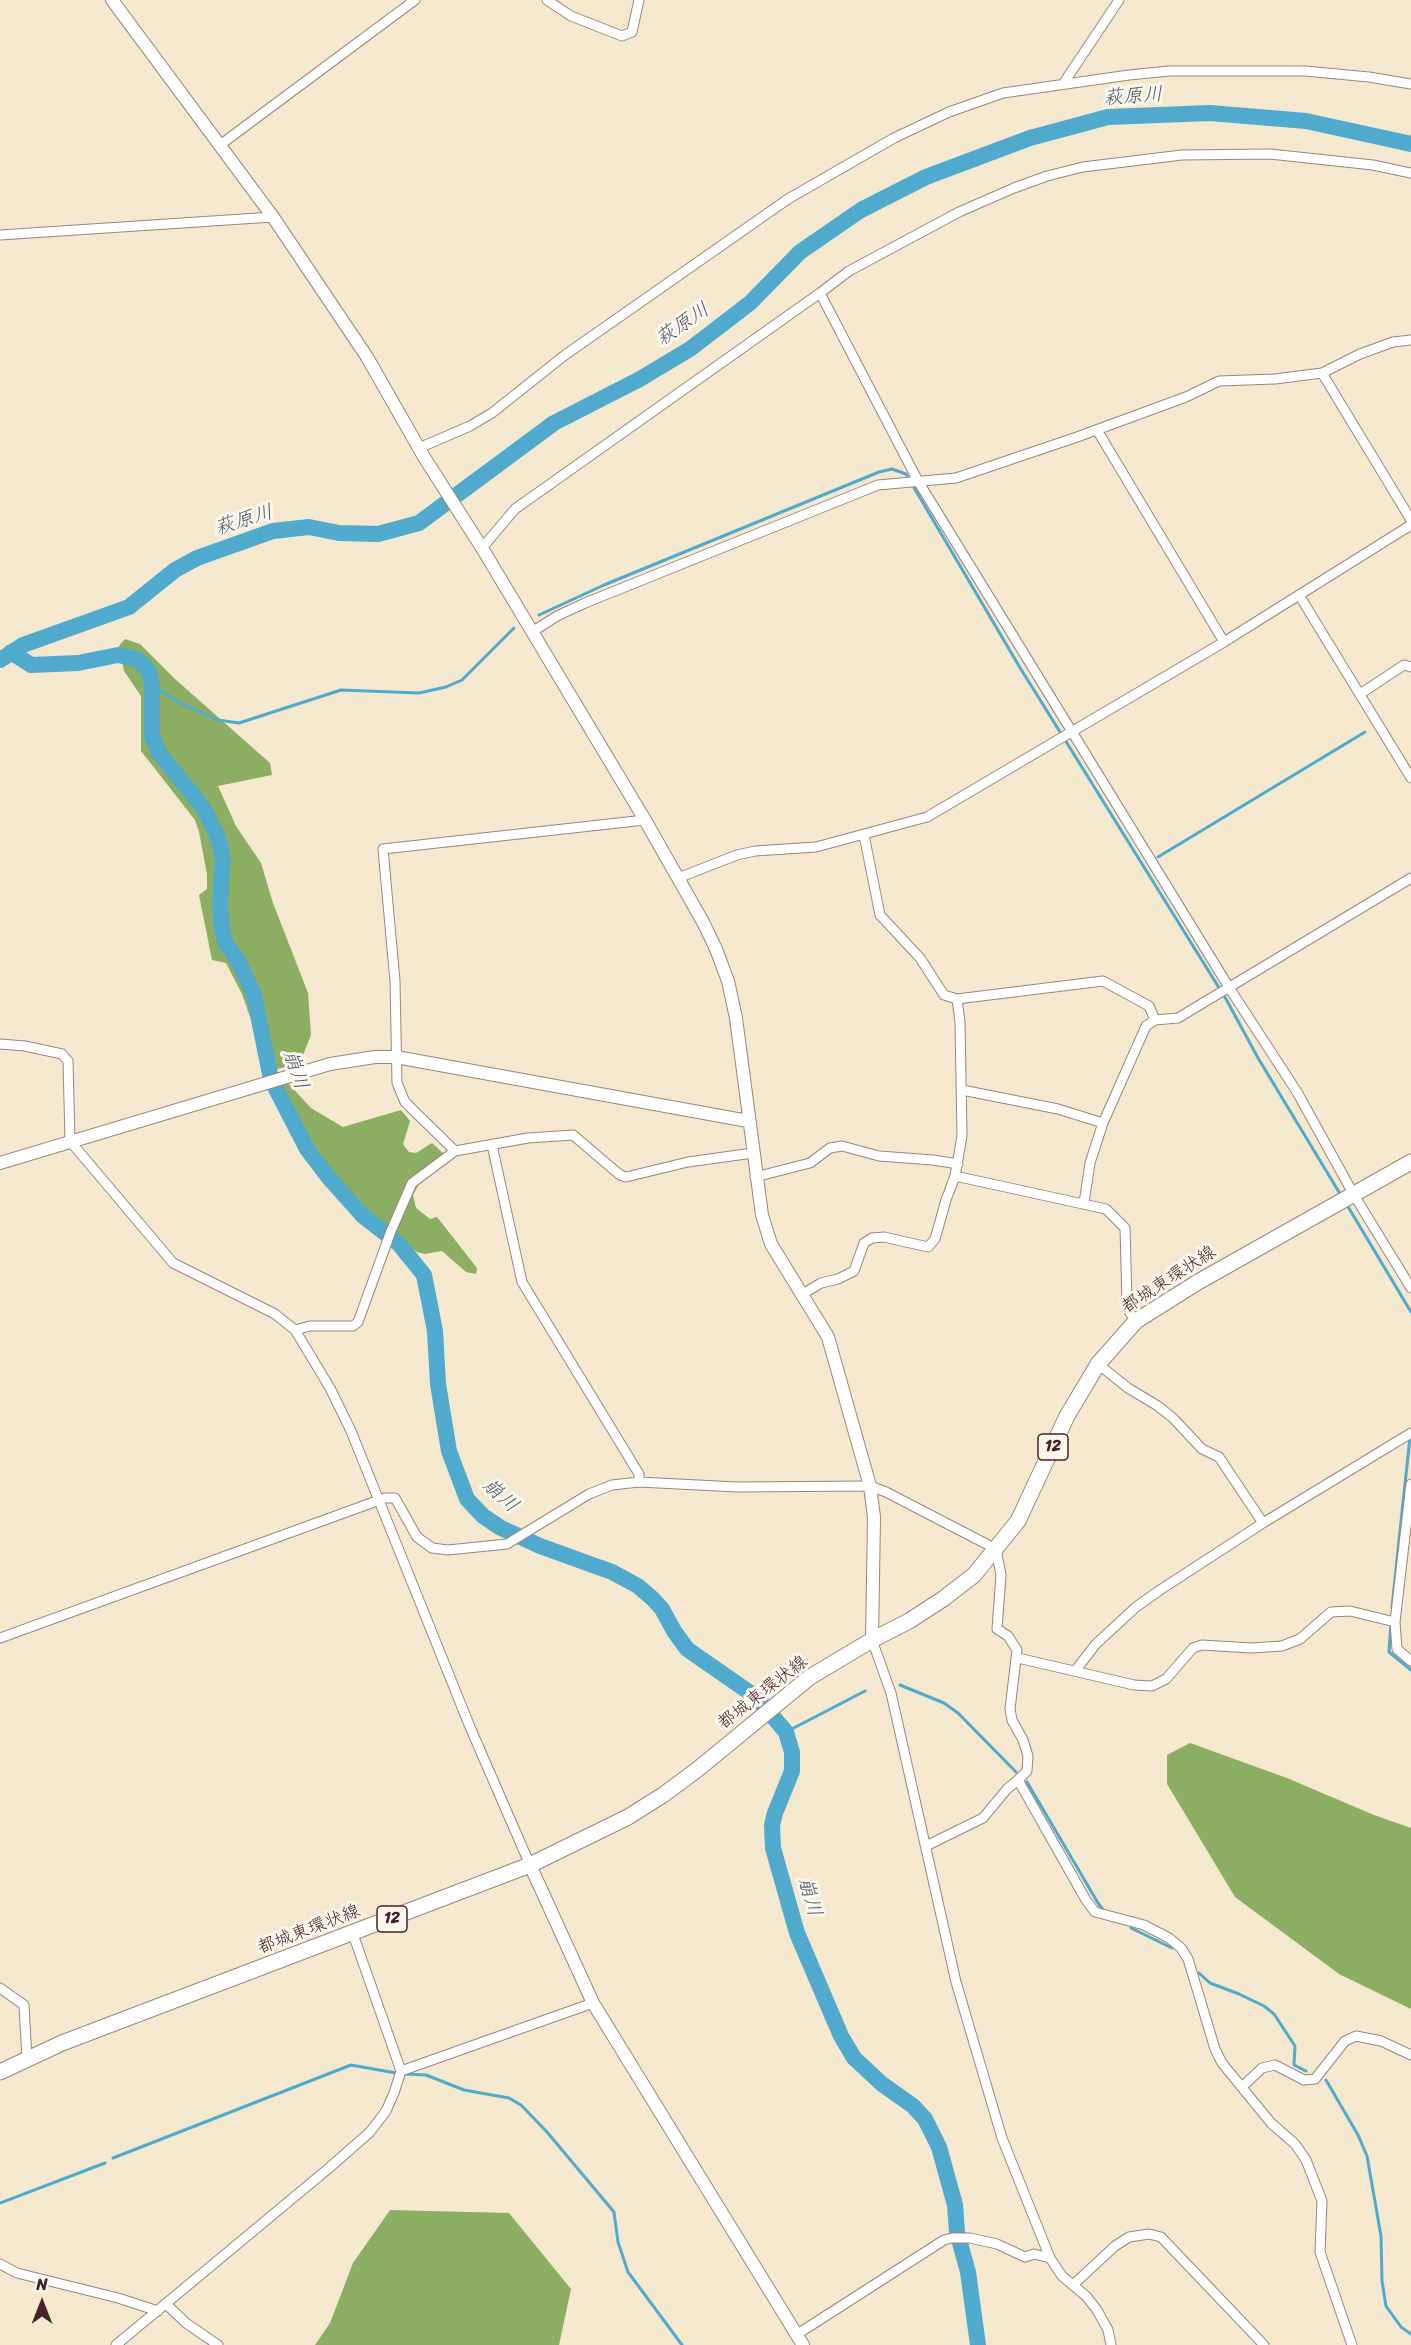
<!DOCTYPE html>
<html>
<head>
<meta charset="utf-8">
<style>
	body { margin:0 }
	#map { position:relative; width:1411px; height:2345px; overflow:hidden; background:#f4e8cf; font-family:Sriracha,sans-serif }
	canvas { display:block }
	.north { position:absolute; left:12px; top:2273px; width:60px; height:60px; -webkit-text-stroke:4px #fbf7ec; paint-order:stroke; rotate:0deg; font-size:16px; font-weight:700; line-height:24px; text-align:center; color:#4a1f2b }
	.north::after { content:''; display:block; margin:auto; width:21px; height:27px; background:#4a1f2b; clip-path:polygon(50% 0,100% 100%,50% 72%,0 100%) }
</style>
</head>
<body>
<div id="map">
<canvas width="1411" height="2345"></canvas>
<div class="north">N</div>
</div>
<script>
const ctx = document.querySelector('canvas').getContext('2d');
ctx.lineJoin = 'round';
function fill(path, color) {
  ctx.fillStyle = color;
  ctx.fill(path, 'evenodd');
}
function shape(rows) {
  const path = new Path2D();
  for (const r of rows) {
    path.moveTo(r[0], r[1]);
    for (let i = 2; i < r.length; i += 2) path.lineTo(r[i], r[i + 1]);
  }
  return path;
}
function trace(path, color, width, dash) {
  ctx.strokeStyle = color;
  ctx.lineWidth = width;
  ctx.lineCap = dash ? 'butt' : 'round';
  ctx.setLineDash(dash || []);
  ctx.stroke(path);
}
function label(font, color, halo, rows, align = 'center') {
  ctx.font = font + ' Sriracha,"Klee One",sans-serif';
  ctx.lineWidth = 6;
  ctx.setLineDash([]);
  ctx.textBaseline = 'middle';
  ctx.strokeStyle = halo;
  ctx.fillStyle = color;
  for (const [text, x, y, turn = 0] of rows) {
    ctx.save();
    ctx.translate(x, y);
    ctx.rotate((+turn || 0) * Math.PI / 180);
    ctx.textAlign = isNaN(turn) ? turn : align;
    if (halo) ctx.strokeText(text, 0, 0);
    ctx.fillText(text, 0, 0);
    ctx.restore();
  }
}
const forest = shape([
	[125,639,140,644,175,679,270,763,272,775,218,786,236,826,261,863,273,903,308,993,311,1035,301,1060,288,1066,264,1073,254,1028,242,994,226,963,212,960,199,895,207,889,207,874,199,832,195,820,141,751,141,696,124,671,119,646],
	[287,1082,311,1108,343,1127,401,1110,410,1121,403,1144,409,1152,416,1153,432,1143,445,1155,423,1177,413,1195,416,1208,430,1219,437,1217,477,1268,476,1274,466,1272,442,1251,425,1254,417,1252,363,1213,330,1176,282,1110,271,1088],
	[1190,1743,1287,1778,1374,1815,1411,1828,1411,2009,1339,1974,1235,1897,1167,1784,1167,1755],
	[390,2210,509,2213,571,2289,559,2345,315,2345,330,2323,353,2263]
]);
const stream = shape([
	[539,615,604,585,879,472,892,469,906,474,1019,666,1226,999,1258,1058,1342,1197],
	[152,685,180,703,218,720,239,723,341,690,419,693,446,687,462,680,514,628],
	[1158,857,1365,732],
	[1347,1205,1411,1312],
	[1392,1607,1410,1437],
	[1391,1622,1389,1652,1411,1670],
	[900,1685,944,1703,958,1713,1016,1772],
	[786,1732,865,1691],
	[1027,1782,1098,1903,1104,1911],
	[1131,1928,1172,1948],
	[1199,1973,1210,1983,1239,1994,1264,2006,1274,2014,1295,2046,1294,2065,1306,2071],
	[406,2074,426,2075,464,2090,509,2098,521,2105,547,2132,614,2212,618,2242,628,2272,682,2345],
	[1326,2080,1358,2135,1367,2156,1381,2236,1382,2281,1386,2306,1401,2327,1411,2334],
	[113,2158,351,2065,396,2073],
	[0,2203,105,2163]
]);
const river = shape([
	[11,652,31,665,78,663,118,655,137,659,149,671,152,685,152,736,159,753,203,807,218,837,223,858,220,904,222,930,226,944,239,962,254,995,271,1079,307,1149,329,1178,363,1216,399,1244,424,1275,435,1331,438,1384,449,1451,467,1499,483,1516,501,1528,540,1546,612,1572,638,1586,653,1599,662,1609,674,1631,687,1649,756,1697,786,1732,792,1752,792,1771,775,1813,772,1825,773,1848,797,1933,841,2036,854,2058,882,2084,913,2106,925,2119,939,2147,955,2205,957,2232,968,2272,978,2345],
	[0,660,23,645,129,607,175,570,197,558,273,531,309,527,339,533,378,534,419,523,554,423,640,379,690,349,750,303,800,252,861,210,926,177,1030,138,1108,117,1210,113,1306,121,1411,144]
]);
const minor = shape([
	[547,0,571,16,622,36,632,32,639,0],
	[1063,84,1119,0],
	[220,145,415,0],
	[0,235,273,217],
	[820,293,918,481,1230,989,1297,1092,1354,1195,1411,1288],
	[1322,373,1411,520],
	[1097,430,1224,642],
	[419,448,470,426,492,413,565,355,788,199,894,138,949,112,1003,93,1129,75,1169,71,1305,71,1369,77,1411,84],
	[482,548,515,509,820,293,849,271,959,212,1014,188,1047,176,1083,167,1182,155,1270,154,1373,165,1411,173],
	[1299,595,1411,778],
	[532,632,557,616,585,603,878,485,956,478,1077,437,1186,397,1219,381,1275,379,1322,373,1360,354,1393,342,1411,340],
	[1360,694,1404,665,1411,667],
	[645,820,383,849,395,981,397,1083,405,1102,455,1151,528,1138,573,1135,620,1175,626,1177,688,1162,753,1153],
	[864,835,880,915,920,958,944,995,957,999,1103,981,1149,1006,1155,1020],
	[678,878,737,855,755,851,816,847,927,817,1224,642,1411,525],
	[0,1044,25,1046,62,1054,68,1061,70,1141,173,1263,275,1314,295,1330,330,1388,351,1431,470,1727,530,1865],
	[962,1090,1058,1109,1103,1123],
	[492,1145,522,1282,639,1474,639,1482],
	[955,1176,1106,1209,1125,1228,1127,1303,1130,1313,1136,1321],
	[755,1177,810,1163,830,1148,842,1146,879,1156,933,1160,958,1164],
	[1084,1203,1090,1163,1103,1123,1146,1026,1155,1020,1178,1018,1411,878],
	[801,1295,821,1283,838,1279,854,1271,864,1243,872,1238,884,1237,928,1247,935,1239,946,1200,955,1176,962,1136,960,1022,957,999],
	[295,1330,310,1326,353,1326,358,1322,391,1231,412,1183,455,1151],
	[1098,1364,1128,1388,1158,1406,1173,1418,1202,1449,1219,1457,1263,1523],
	[1411,1484,1395,1622,1397,1649,1411,1661],
	[0,1638,385,1498,395,1498,417,1537,432,1548,448,1550,507,1544,589,1494,612,1485,639,1482,737,1487,870,1486,886,1492,996,1549,1001,1575,997,1629,1008,1636,1017,1650,1010,1709,1012,1720,1023,1740,1028,1756,1027,1771,1018,1780,1086,1900,1095,1912,1144,1925,1169,1938,1181,1948,1188,1959,1215,2049,1222,2063,1271,2123,1295,2144,1306,2160,1322,2201,1320,2252,1352,2345],
	[872,1640,891,1693,956,1982,1002,2138,1050,2258,1062,2276,1086,2296,1097,2310,1108,2330,1111,2345],
	[1018,1658,1134,1685,1152,1686,1166,1679,1193,1648,1202,1645,1251,1648,1282,1646,1300,1639,1331,1612,1350,1611,1395,1622],
	[1075,1671,1096,1644,1136,1607,1160,1590,1263,1523,1411,1433],
	[926,1846,983,1818,1007,1789,1018,1780],
	[0,1988,24,2005,27,2059],
	[401,2071,593,2003],
	[1242,2087,1262,2068,1275,2065,1304,2080,1315,2079,1345,2041,1356,2036,1381,2041,1411,2055],
	[0,2264,17,2273,118,2298,158,2311],
	[1073,2285,1115,2246,1129,2237,1149,2234,1161,2237,1264,2345],
	[167,2305,186,2323,218,2345],
	[796,2335,944,2240,952,2238,970,2238,997,2244,1025,2257,1034,2254,1050,2258],
	[116,2345,329,2168,370,2132,386,2111,394,2093,401,2071,353,1934]
]);
const tertiary = shape([
	[112,0,273,217,367,357,424,457,482,548,645,820,703,922,716,949,728,981,736,1018,762,1215,771,1244,828,1337,870,1486,874,1517,872,1640],
	[0,1163,330,1064,375,1057,396,1057,748,1121],
	[530,1865,593,2003,803,2345]
]);
const primary = shape([
	[0,2072,62,2043,530,1865,628,1817,663,1795,698,1769,810,1677,872,1640,909,1621,943,1599,974,1575,1018,1521,1067,1416,1098,1364,1136,1321,1198,1282,1411,1162]
]);
const shields = [
	[1053,1447,30],
	[392,1919,30]
];
const shieldNames = [
	["12",1053,1447],
	["12",392,1919]
];
const streetNames = [
	["都城東環状線",1169,1280,-33],
	["都城東環状線",763,1693,-38],
	["都城東環状線",309,1930,-21]
];
const waterNames = [
	["萩原川",1133,97,-4],
	["萩原川",683,325,-34],
	["萩原川",244,521,-17],
	["崩川",295,1070,71],
	["崩川",500,1496,42],
	["崩川",809,1897,74]
];
fill(forest, '#8cae62');
trace(stream, '#4faacd', 3);
trace(river, '#4faacd', 16);
trace(minor, '#9f847d', 11);
trace(tertiary, '#9f847d', 14);
trace(primary, '#9f847d', 17);
trace(minor, '#fff', 9);
trace(tertiary, '#fff', 12);
trace(primary, '#fff', 15);
for (const [x, y, w] of shields) {
  const box = new Path2D();
  box.roundRect(x - w / 2, y - 13, w, 26, 4.5);
  ctx.fillStyle = '#fbf7ec';
  ctx.fill(box);
  trace(box, '#4a1f2b', 1.5);
}
label('bold 16px', '#4a1f2b', null, shieldNames);
label('18px', '#4a1f2b', '#fbf7ec', streetNames);
label('italic 20px', '#4c576c', '#fbf7ec', waterNames);
</script>
</body>
</html>
